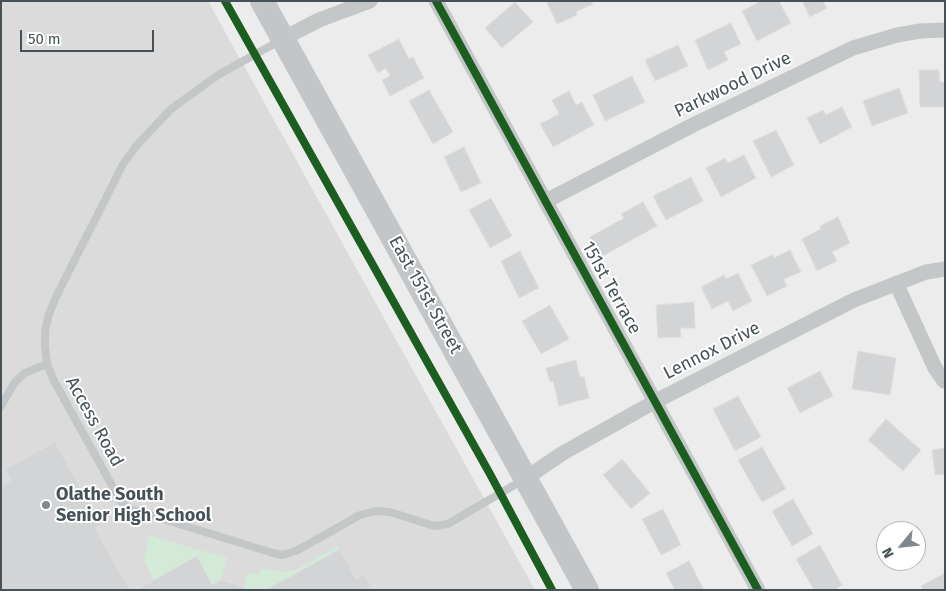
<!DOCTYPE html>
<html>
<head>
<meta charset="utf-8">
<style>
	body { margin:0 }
	#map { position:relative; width:946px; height:591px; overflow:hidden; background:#edecec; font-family:"Fira Sans",sans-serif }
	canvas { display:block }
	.frame { position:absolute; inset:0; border:2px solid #465257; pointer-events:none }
	.north { position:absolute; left:876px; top:521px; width:50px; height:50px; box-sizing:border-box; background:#fff; border:1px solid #b5babc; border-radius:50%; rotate:242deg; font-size:14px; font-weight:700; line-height:20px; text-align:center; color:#465257 }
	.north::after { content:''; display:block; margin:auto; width:18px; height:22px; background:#80888b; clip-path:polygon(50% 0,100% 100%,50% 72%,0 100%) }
	.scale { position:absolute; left:20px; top:30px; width:134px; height:22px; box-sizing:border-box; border:2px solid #465257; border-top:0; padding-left:6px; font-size:15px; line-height:18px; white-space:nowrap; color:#465257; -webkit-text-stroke:4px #fff; paint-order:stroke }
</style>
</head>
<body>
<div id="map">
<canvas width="946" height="591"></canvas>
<div class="frame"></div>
<div class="north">N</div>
<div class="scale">50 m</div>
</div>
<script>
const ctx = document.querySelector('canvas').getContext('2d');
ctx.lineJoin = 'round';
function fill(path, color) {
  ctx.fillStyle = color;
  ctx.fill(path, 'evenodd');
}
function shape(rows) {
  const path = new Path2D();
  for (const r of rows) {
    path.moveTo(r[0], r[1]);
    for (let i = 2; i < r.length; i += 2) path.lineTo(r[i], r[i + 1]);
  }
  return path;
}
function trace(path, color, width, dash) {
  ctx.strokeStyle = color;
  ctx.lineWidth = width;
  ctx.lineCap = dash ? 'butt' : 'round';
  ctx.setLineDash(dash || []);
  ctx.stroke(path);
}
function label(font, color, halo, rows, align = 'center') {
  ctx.font = font + ' "Fira Sans",sans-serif';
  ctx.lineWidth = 4;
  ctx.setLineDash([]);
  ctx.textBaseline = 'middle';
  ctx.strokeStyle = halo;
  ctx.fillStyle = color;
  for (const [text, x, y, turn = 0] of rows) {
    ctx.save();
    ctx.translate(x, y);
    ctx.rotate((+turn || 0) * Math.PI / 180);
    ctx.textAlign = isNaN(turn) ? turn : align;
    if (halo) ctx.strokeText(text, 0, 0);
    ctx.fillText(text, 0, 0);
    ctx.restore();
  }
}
const education = shape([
	[1,1,208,1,535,590,1,590]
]);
const green = shape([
	[149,535,227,558,221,580,212,585,196,557,154,580,144,560],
	[339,546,340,549,266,590,243,590,248,572,259,575,261,568,282,572,295,570]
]);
const building = shape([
	[546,1,591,1,593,4,576,12,577,15,557,24,546,1],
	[761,1,779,1,791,23,757,41,742,11,761,1],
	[802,1,823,1,827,8,810,17,802,1],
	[515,2,533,22,502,48,485,28,515,2],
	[731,23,741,44,724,52,728,60,708,70,695,40,731,23],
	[399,39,409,59,413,57,424,78,390,96,382,80,390,76,386,68,378,73,368,55,399,39],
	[678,45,688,66,655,81,645,60,678,45],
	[919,70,939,70,940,82,945,82,945,107,920,107,919,70],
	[632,76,645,102,605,121,593,95,632,76],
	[899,88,908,113,872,126,863,101,899,88],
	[429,90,453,132,433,144,409,101,429,90],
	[569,91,576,105,582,102,594,125,553,147,540,124,559,114,552,100,569,91],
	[842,107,852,127,820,144,807,118,823,110,826,115,842,107],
	[776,130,794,165,771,177,753,141,776,130],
	[464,147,481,183,461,192,444,157,464,147],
	[744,155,756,178,721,197,706,168,725,158,728,163,744,155],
	[691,177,703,201,666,220,653,196,691,177],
	[491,198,512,236,490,248,469,210,491,198],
	[643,202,657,226,601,257,590,237,624,218,621,214,643,202],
	[838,217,850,243,832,252,837,261,817,271,802,239,821,229,820,226,838,217],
	[790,250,801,272,784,279,787,286,767,296,751,265,772,255,774,258,790,250],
	[520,251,539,288,519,298,501,261,520,251],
	[738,273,752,301,733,311,728,301,712,309,701,287,724,275,726,279,738,273],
	[694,302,695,328,680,328,681,337,658,338,656,305,694,302],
	[550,305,569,339,541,354,522,321,550,305],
	[858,351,896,358,890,395,852,389,858,351],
	[576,360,580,377,584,376,589,398,559,406,553,381,550,382,546,368,576,360],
	[820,371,833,396,800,413,787,388,820,371],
	[738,396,761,437,735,451,713,409,738,396],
	[886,419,921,450,903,471,868,440,886,419],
	[55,442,101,525,95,528,130,590,1,590,1,486,11,480,5,469,55,442],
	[762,447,786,489,762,502,738,460,762,447],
	[945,448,945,474,935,475,932,450,945,448],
	[622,459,650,493,631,509,603,475,622,459],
	[793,499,813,534,792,546,772,511,793,499],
	[663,509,681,545,661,555,642,519,663,509],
	[820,545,842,585,834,590,814,590,796,559,820,545],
	[340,549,356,579,364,575,371,586,365,590,266,590,340,549],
	[197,556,212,585,221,580,244,587,243,590,136,590,197,556],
	[689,561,704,590,675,590,666,573,689,561],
	[945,573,945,590,923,590,921,586,945,573]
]);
const lane = shape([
	[281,40,218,75,171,109,137,145,123,164,55,299,48,317,45,331,45,345,47,364,53,379,120,500,127,508,273,553,282,555,296,551,360,515,375,511,390,512,434,526,448,524,523,480],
	[1,406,15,382,25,373,47,364]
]);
const street = shape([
	[436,1,758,590],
	[282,39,319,20,370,1],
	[546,201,693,125,853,48,897,35,920,31,945,30],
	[896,283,935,368,944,381],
	[526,478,563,453,656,401,854,300,926,272,945,269]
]);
const primary = shape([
	[262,1,587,590]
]);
const cycleway = shape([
	[225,1,490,474,552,590],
	[436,1,758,590]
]);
const markers = [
	[46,505,5,"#80888b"]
];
const streetNames = [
	["Parkwood Drive",733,85,-26],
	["151st Terrace",611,288,61],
	["East 151st Street",425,295,61],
	["Lennox Drive",712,351,-27],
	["Access Road",94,422,61]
];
const poiNames = [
	["Olathe South",56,495],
	["Senior High School",56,516]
];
fill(education, '#dbdbdc');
fill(green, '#d2ead7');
fill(building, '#d3d4d5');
trace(building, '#dededf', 1);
trace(lane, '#c4c7c8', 8);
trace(street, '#c4c7c8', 15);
trace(primary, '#c2c6c8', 24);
trace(cycleway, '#1b5e20', 8);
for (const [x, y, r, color] of markers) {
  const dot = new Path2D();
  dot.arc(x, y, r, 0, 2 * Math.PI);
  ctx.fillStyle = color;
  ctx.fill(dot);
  trace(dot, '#fff', 2);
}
label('18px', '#465257', '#fff', streetNames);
label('bold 18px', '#465257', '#fff', poiNames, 'left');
</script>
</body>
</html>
